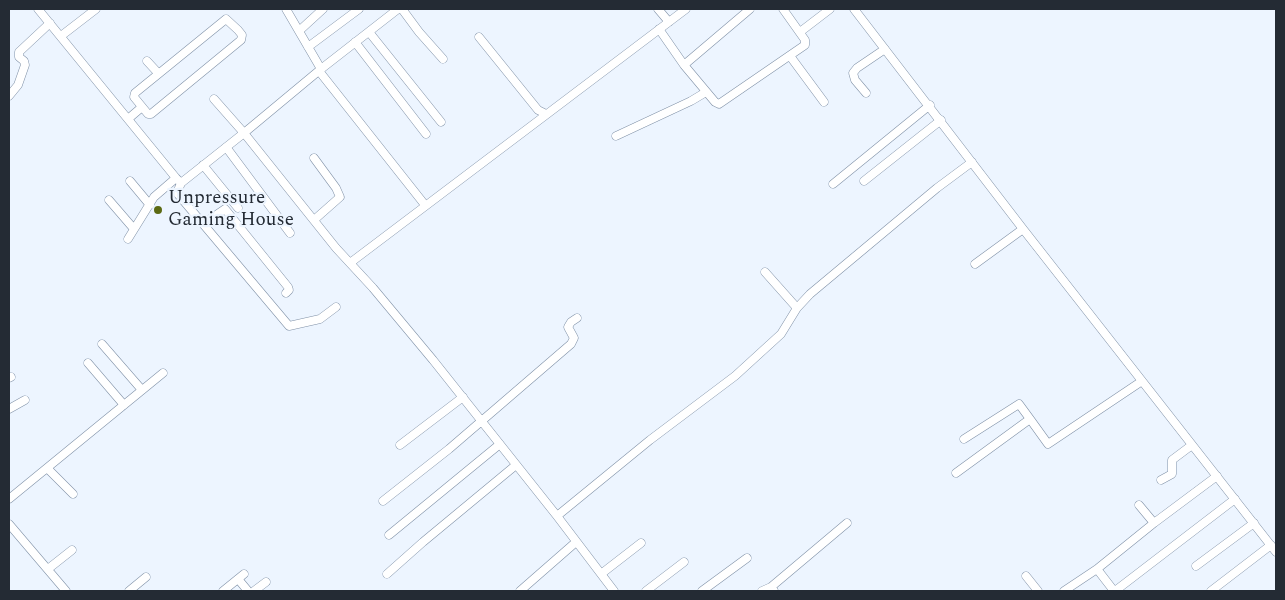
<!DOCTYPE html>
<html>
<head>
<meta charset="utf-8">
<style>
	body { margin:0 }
	#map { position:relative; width:1285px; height:600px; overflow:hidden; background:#edf5ff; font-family:Spectral,serif }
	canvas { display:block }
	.frame { position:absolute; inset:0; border:10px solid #242b34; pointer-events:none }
</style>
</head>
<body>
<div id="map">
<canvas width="1285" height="600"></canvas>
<div class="frame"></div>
</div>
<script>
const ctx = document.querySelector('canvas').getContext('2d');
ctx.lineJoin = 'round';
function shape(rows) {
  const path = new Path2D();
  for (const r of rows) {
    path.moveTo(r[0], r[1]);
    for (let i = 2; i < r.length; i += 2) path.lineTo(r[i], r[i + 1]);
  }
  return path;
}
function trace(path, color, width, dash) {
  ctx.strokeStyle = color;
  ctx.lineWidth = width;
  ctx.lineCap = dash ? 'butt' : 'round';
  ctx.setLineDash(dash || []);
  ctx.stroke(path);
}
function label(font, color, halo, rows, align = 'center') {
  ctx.font = font + ' Spectral,serif';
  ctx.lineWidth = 4.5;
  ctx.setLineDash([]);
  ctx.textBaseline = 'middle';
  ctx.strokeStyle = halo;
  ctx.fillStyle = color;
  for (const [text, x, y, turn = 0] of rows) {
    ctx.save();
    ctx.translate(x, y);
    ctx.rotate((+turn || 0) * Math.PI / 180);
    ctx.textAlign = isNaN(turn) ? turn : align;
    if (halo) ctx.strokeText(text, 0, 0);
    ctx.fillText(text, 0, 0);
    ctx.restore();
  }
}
const minor = shape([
	[38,9,176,178,181,183,244,133,214,99],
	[286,9,321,69,244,133,336,248,373,288,433,360,557,516,614,591],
	[402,9,419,32,443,59],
	[658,9,669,22],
	[854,9,1023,229,1276,552],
	[226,19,238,30,242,35,241,40,151,114,148,114,134,97,135,93,226,19],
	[659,29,684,65,715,102,719,104,805,45,805,40,783,9],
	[299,31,323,9],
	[369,32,441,122],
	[800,32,830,9],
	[61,36,96,9],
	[479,37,538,110,546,114],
	[355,42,426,134],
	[308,47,359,9],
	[790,56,824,102],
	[147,61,158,73],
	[684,65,750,9],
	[321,69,398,9],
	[319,71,425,205],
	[866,93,855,80,853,73,857,68,885,49],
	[9,96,18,85,25,65,24,61,19,57,19,52,50,23],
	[128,119,142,107],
	[616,136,691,101,706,92],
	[226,147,290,233],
	[203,165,238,208],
	[130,181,150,205],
	[864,181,941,120],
	[181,183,177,193,289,326,320,319,336,307],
	[833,184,930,105],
	[109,200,134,229],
	[314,220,340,197,336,188,314,158],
	[203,224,225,209,288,287,289,290,286,293],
	[128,239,154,197,176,178],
	[350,263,686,9],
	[975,264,1023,229],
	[765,272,797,308],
	[102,344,142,390],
	[88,363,124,405],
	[9,378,11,377],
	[9,409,25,400],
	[964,439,1019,404,1030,419],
	[400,445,463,397],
	[47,468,73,494],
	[956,473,1030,419,1048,444,1142,381],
	[1161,480,1172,474,1172,460,1192,445],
	[9,499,163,373],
	[383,501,449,449,571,344,574,338,568,327,571,322,577,318],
	[1139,505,1154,523],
	[557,516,650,440,735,376,781,334,797,308,810,294,937,188,972,162],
	[9,524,66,591],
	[389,535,500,444],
	[1196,566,1254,523],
	[48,569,72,550],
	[1097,569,1114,591],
	[387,574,423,542,516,465],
	[601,574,641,543],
	[1026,576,1038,591],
	[238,579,248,591],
	[771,587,847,523],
	[129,591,146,577],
	[223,591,244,574],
	[254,591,266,582],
	[520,591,576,542],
	[646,591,684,562],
	[702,591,747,558],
	[762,591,771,587,774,591],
	[1064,591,1097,569,1154,523,1217,476],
	[1115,591,1235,499],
	[1211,591,1271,545]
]);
const markers = [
	[158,210,5,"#5c6a13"]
];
const poiNames = [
	["Unpressure",168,199],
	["Gaming House",168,221]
];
trace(minor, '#7f90a6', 9);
trace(minor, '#fff', 8);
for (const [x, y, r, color] of markers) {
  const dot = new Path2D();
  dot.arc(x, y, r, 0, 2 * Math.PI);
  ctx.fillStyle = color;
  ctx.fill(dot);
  trace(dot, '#edf5ff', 2);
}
label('19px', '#242b34', '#edf5ff', poiNames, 'left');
</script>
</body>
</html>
